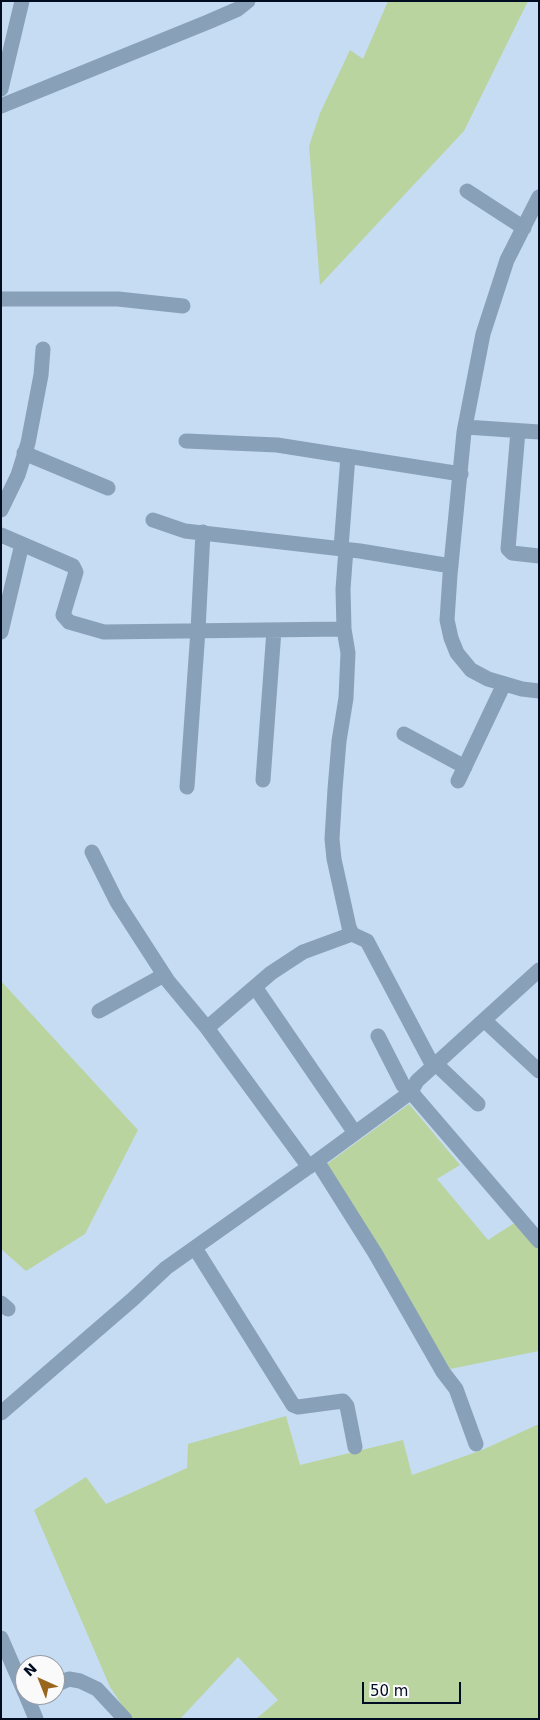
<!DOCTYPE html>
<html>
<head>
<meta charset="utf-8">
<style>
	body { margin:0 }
	#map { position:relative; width:540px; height:1720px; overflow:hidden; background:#c6dcf3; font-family:"DejaVu Sans",sans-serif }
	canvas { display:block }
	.frame { position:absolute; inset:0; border:2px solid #000c20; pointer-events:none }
	.north { position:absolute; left:15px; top:1655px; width:50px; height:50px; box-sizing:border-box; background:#fafafa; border:1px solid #969ba3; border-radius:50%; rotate:316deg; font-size:14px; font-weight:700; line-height:20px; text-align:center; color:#000c20 }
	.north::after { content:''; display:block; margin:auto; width:18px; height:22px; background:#9a661d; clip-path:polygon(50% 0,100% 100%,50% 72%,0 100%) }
	.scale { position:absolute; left:362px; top:1682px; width:99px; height:22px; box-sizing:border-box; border:2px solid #000c20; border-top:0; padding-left:6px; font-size:15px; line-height:18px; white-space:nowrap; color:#000c20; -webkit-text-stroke:4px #fafafa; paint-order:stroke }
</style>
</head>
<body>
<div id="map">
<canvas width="540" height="1720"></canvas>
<div class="frame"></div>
<div class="north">N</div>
<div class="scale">50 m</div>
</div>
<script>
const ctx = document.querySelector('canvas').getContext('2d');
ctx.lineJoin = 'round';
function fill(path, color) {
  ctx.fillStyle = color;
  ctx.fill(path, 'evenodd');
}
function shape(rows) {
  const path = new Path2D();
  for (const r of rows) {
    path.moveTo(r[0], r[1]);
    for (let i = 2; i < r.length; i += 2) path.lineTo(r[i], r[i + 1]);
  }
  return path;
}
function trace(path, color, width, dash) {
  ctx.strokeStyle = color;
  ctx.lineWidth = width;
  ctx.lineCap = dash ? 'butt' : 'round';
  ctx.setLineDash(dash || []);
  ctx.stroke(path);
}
const green = shape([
	[388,1,528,1,464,131,320,285,309,146,320,113,350,50,363,59],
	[1,981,138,1130,85,1234,26,1271,1,1249],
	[409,1104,460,1165,437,1179,488,1240,516,1222,539,1250,539,1351,450,1369,327,1164],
	[286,1416,300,1465,403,1440,412,1475,482,1450,539,1424,539,1719,256,1719,278,1700,238,1657,180,1719,131,1719,110,1687,34,1510,86,1477,106,1504,187,1468,188,1444]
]);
const minor = shape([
	[1,89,22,1],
	[1,106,208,22,238,9,248,1],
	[467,191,524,228],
	[539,197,507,260,483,334,464,432,450,575,447,620,451,638,457,653,471,670,488,679,522,689,539,691],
	[1,299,118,299,183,306],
	[466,427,539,432],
	[518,431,508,549,512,553,539,556],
	[186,441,277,445,461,474],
	[24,453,108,488],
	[1,510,18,475,28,443,41,375,43,349],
	[153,520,185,531,360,551,451,566],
	[1,535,73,566,76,572,63,615,69,622,104,632,344,629,343,589,346,549],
	[341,548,348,456],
	[344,629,348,653,346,698,339,741,335,789,332,839,334,859,349,927,352,934,367,941,433,1066],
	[1,632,22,544],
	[404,734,465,767],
	[263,780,274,630],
	[458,781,504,684],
	[187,787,198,630,203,532],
	[92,852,117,902,168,981,207,1028,309,1167],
	[539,970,417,1081,411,1092,539,1241],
	[255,987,355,1133],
	[99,1011,164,975],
	[484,1020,539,1071],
	[207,1028,271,973,303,952,352,934],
	[378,1036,403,1085,411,1092,317,1161,375,1253,443,1372,456,1389,476,1444],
	[436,1064,478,1104],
	[195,1248,293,1405,298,1407,343,1401,347,1406,355,1447],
	[1,1303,8,1309],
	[1,1413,133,1299,166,1268,317,1161],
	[1,1638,25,1693],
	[55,1685,69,1679,80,1681,97,1689,125,1719],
	[26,1695,36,1719]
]);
fill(green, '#b9d49f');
trace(minor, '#89a0b9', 15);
</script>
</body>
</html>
